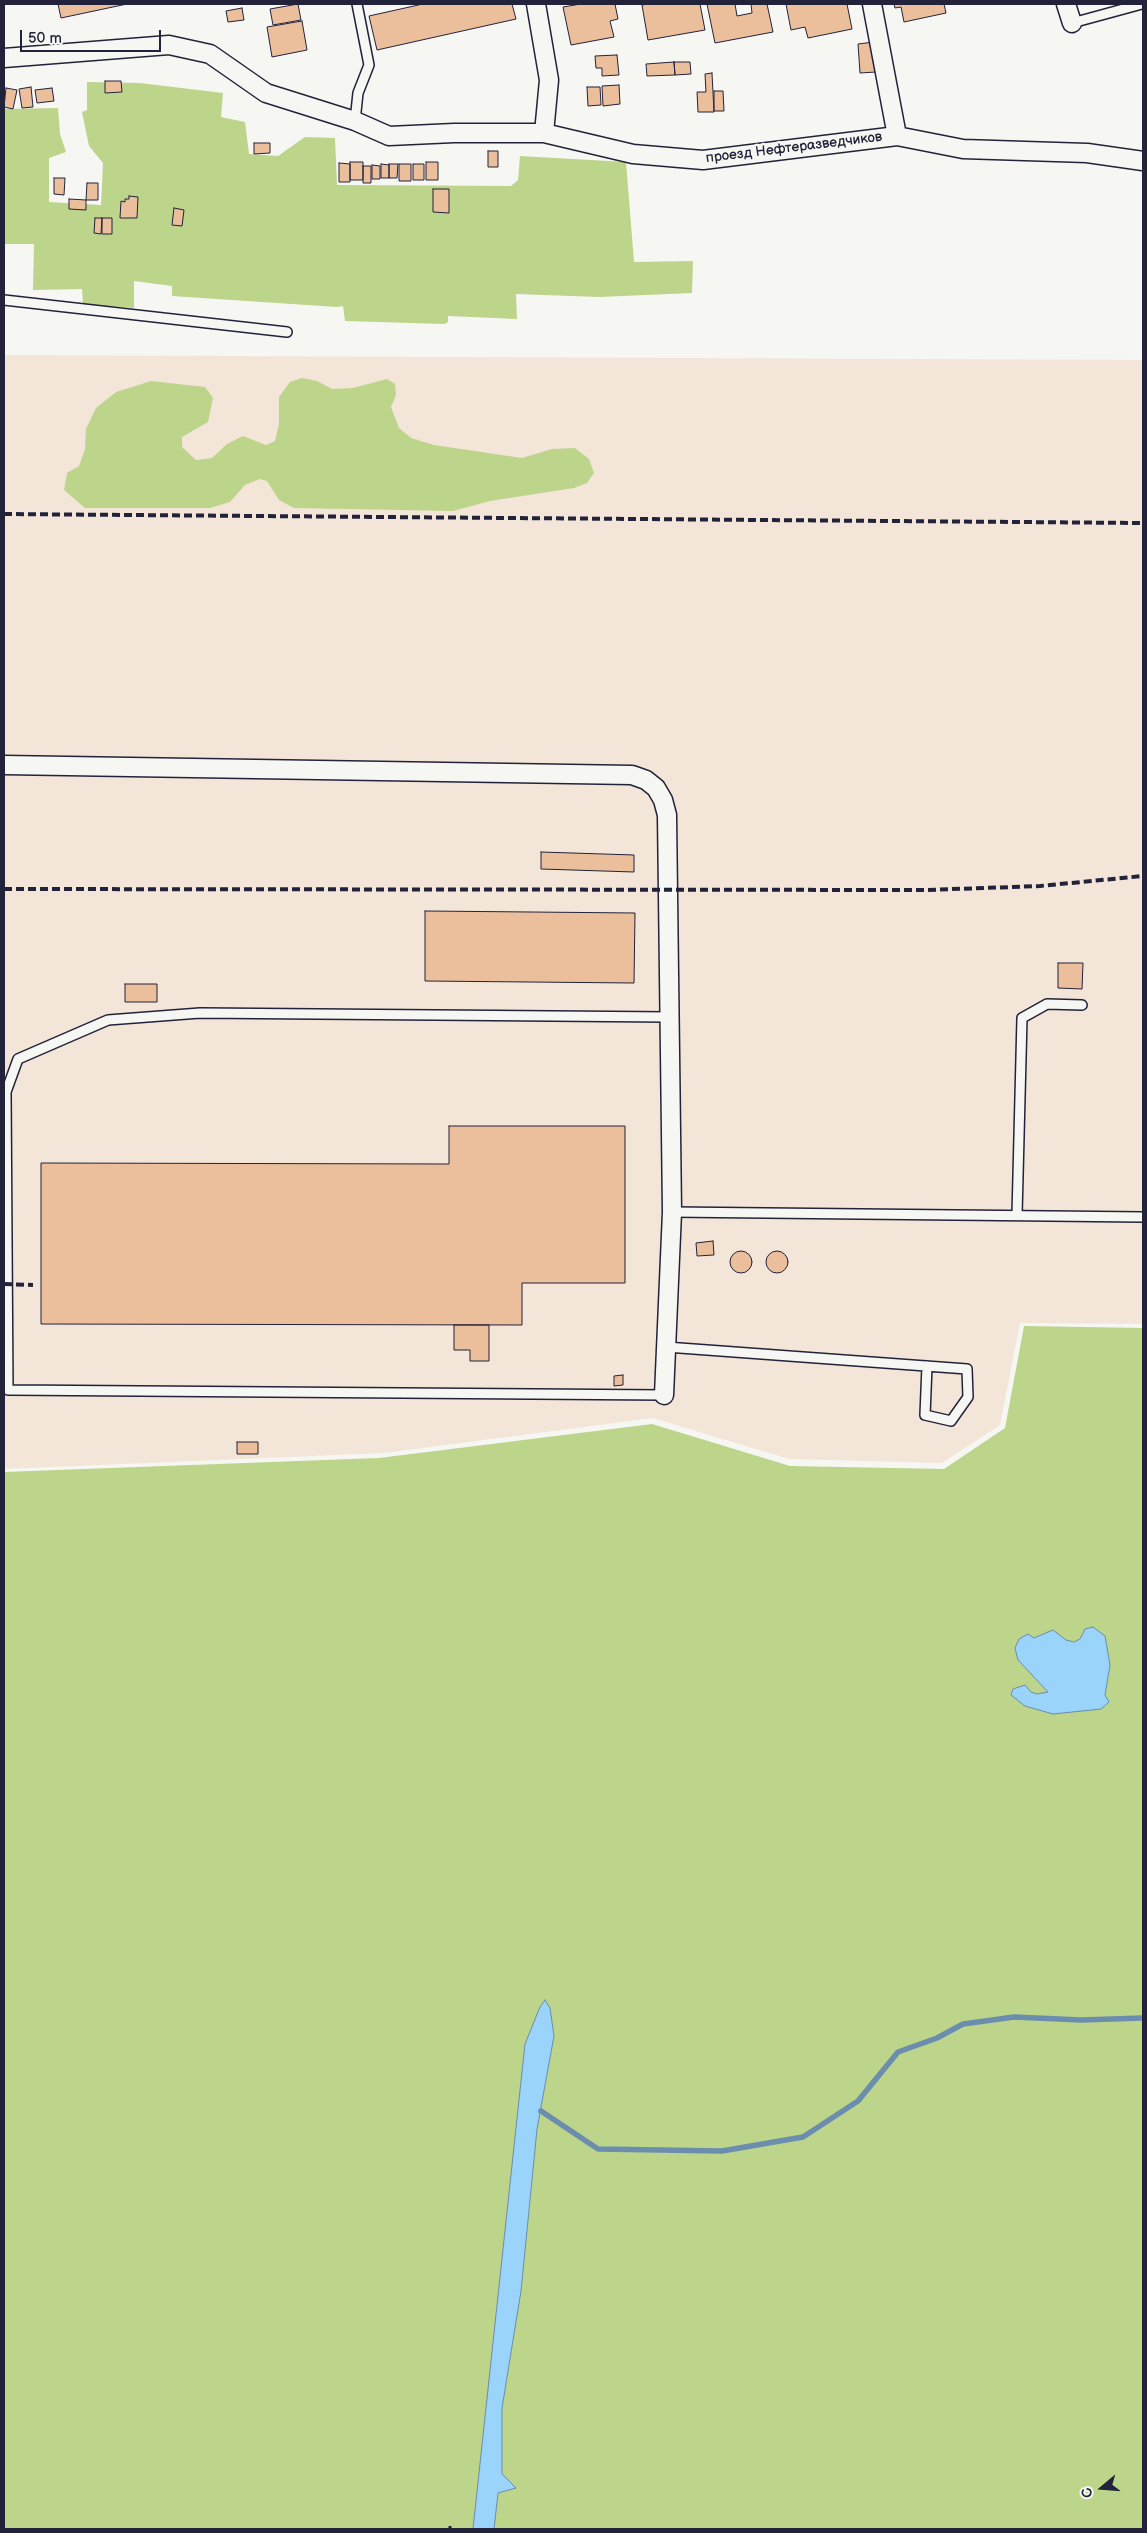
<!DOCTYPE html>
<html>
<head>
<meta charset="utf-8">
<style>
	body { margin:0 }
	#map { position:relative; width:1147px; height:2533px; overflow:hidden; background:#f6f6f2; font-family:"Balsamiq Sans",sans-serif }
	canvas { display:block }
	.frame { position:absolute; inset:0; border:5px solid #22223b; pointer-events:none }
	.north { position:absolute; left:1077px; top:2463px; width:50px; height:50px; -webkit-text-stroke:4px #f6f6f2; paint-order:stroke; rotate:252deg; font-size:14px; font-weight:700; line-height:20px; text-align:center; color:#22223b }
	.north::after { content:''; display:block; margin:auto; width:18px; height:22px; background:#22223b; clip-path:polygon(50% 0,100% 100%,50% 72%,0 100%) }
	.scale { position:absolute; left:20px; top:30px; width:141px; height:22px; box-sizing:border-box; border:2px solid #22223b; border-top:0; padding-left:6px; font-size:15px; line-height:18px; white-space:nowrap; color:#22223b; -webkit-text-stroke:4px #f6f6f2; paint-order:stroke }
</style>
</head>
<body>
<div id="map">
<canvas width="1147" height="2533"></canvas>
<div class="frame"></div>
<div class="north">С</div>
<div class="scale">50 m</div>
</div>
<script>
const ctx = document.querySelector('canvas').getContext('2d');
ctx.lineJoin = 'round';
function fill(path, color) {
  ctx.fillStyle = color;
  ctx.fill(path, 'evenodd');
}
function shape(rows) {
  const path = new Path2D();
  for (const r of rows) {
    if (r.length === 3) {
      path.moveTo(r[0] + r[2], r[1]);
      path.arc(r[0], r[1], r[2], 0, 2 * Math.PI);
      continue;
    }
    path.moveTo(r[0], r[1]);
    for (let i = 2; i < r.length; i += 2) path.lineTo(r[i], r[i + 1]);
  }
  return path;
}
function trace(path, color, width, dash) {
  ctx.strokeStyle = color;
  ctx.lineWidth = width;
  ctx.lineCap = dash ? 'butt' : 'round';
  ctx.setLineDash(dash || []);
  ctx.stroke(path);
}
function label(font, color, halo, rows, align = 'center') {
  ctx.font = font + ' "Balsamiq Sans",sans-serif';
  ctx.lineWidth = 5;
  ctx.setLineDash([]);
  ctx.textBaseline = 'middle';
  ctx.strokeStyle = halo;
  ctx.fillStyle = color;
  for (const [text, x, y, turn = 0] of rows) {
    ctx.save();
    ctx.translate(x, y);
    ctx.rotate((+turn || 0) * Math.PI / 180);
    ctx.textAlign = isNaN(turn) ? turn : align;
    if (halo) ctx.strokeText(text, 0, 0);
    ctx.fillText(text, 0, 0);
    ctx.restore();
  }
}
const built = shape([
	[4,355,1143,360,1143,1324,1020,1323,1000,1425,942,1463,789,1459,653,1418,384,1453,4,1469]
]);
const green = shape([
	[87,82,140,83,223,93,221,117,245,122,249,154,278,156,305,137,335,138,337,185,511,186,518,180,520,156,626,162,634,262,693,261,692,293,599,297,516,294,517,319,448,316,448,322,445,324,345,321,343,306,337,307,172,296,172,286,134,281,134,308,83,304,82,289,33,290,34,244,4,244,4,109,58,108,60,134,66,152,49,158,49,202,101,205,103,163,89,146,82,112,87,110],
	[302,378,317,381,332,389,353,388,387,379,395,384,396,395,391,407,399,428,411,438,434,445,522,458,552,449,575,448,589,459,594,473,587,483,574,488,490,501,453,511,294,508,279,500,267,481,260,479,245,485,230,502,210,508,85,508,64,490,67,473,79,466,85,449,86,429,96,408,116,392,151,381,205,387,213,398,208,422,182,437,182,447,196,460,212,458,227,444,243,436,266,445,275,441,279,424,279,397,290,382],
	[1024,1326,1143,1328,1143,2529,4,2529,4,1472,379,1458,652,1424,790,1466,944,1469,1005,1428]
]);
const water = shape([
	[1093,1627,1105,1636,1110,1665,1105,1695,1109,1702,1101,1709,1053,1714,1025,1706,1011,1695,1013,1689,1025,1685,1031,1692,1037,1694,1048,1692,1018,1660,1015,1648,1019,1639,1028,1634,1034,1638,1053,1630,1066,1640,1074,1642,1080,1639,1085,1629,1093,1627],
	[545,2000,550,2008,554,2036,537,2129,521,2291,502,2408,502,2474,516,2488,498,2493,494,2529,473,2529,525,2044,540,2007,545,2000]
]);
const stream = shape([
	[541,2111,598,2149,722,2151,803,2137,858,2101,898,2052,937,2038,963,2024,1014,2017,1081,2020,1143,2018]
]);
const building = shape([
	[58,4,127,4,61,18,58,4],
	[298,4,301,20,273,25,270,9,298,4],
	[423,4,512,4,516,19,377,50,369,16,423,4],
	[581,4,615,4,618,19,610,21,614,37,571,45,563,7,581,4],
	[648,4,700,4,705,30,648,40,642,5,648,4],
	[707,4,735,4,737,16,752,13,751,4,767,4,773,32,715,43,707,4],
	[786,4,847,4,852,29,808,38,805,27,791,30,786,4],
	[894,4,944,4,946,13,904,22,901,7,895,8,894,4],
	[242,8,244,20,228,22,226,11,242,8],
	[302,21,307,50,272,57,267,27,302,21],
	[874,42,876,72,860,73,858,44,874,42],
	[617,55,619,75,602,76,602,68,596,68,595,56,617,55],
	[674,62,675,75,647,76,646,64,674,62],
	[674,62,690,62,691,74,675,75,674,62],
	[712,73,714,112,698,112,697,92,706,92,705,74,712,73],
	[105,81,121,81,122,92,105,93,105,81],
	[619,85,620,104,603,106,602,86,619,85],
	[31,87,33,107,22,108,19,89,31,87],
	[587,87,600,87,601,105,588,106,587,87],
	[6,88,17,90,13,109,4,107,6,88],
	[52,88,54,101,37,103,35,90,52,88],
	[714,91,723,91,724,111,714,111,714,91],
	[254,143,270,143,270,153,254,154,254,143],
	[488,151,498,151,498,167,488,167,488,151],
	[350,162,363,162,363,180,350,180,350,162],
	[426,162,438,162,438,180,426,180,426,162],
	[339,163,350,164,350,182,339,182,339,163],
	[381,164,389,165,389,178,381,178,381,164],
	[389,164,398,164,397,178,389,178,389,164],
	[399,164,411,164,411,181,399,181,399,164],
	[413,164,424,164,424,180,413,180,413,164],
	[372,165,380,166,380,179,372,179,372,165],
	[363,166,371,166,371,183,363,183,363,166],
	[54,178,65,178,64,195,54,194,54,178],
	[87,183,98,183,98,200,86,200,87,183],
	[433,189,449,189,449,213,433,212,433,189],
	[129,196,138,197,137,218,120,218,121,201,125,202,125,199,129,199,129,196],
	[69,199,86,200,86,210,69,209,69,199],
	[174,208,184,210,182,226,172,225,174,208],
	[95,218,102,218,101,234,94,233,95,218],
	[102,218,112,218,112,234,102,234,102,218],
	[541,852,634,855,634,872,541,869,541,852],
	[425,911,635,913,634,983,425,981,425,911],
	[1058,963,1083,963,1082,989,1058,988,1058,963],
	[125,984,157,984,157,1002,125,1002,125,984],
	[449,1126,625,1126,625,1283,522,1283,522,1325,41,1324,41,1163,449,1164,449,1126],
	[713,1241,714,1255,697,1256,696,1243,713,1241],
	[777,1262,11],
	[741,1262,11],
	[454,1325,489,1325,489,1361,470,1361,470,1350,454,1350,454,1325],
	[623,1375,623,1385,614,1386,614,1376,623,1375],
	[237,1442,258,1442,258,1454,237,1454,237,1442]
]);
const path = shape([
	[450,2529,450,2526]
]);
const service = shape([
	[1072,23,1142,4],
	[355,121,358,93,369,65,357,4],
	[4,300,287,332],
	[672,1212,1143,1217],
	[1017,1215,1022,1018,1047,1004,1082,1005],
	[666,1347,967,1369,968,1397,951,1421,925,1415,927,1366],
	[664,1395,8,1390,6,1092,18,1059,108,1020,200,1013,669,1017]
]);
const minor = shape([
	[536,4,549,80,544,133],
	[872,4,897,136],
	[1066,4,1072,23],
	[4,58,169,45,210,54,266,93,355,121,389,136,454,133,544,133,633,154,703,160,897,136,963,149,1087,153,1143,161],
	[4,765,632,775,646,780,656,788,663,800,667,815,672,1212,664,1395]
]);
const rail = shape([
	[4,514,1143,523],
	[4,889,927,890,1040,886,1143,876],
	[4,1284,33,1285]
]);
const streetNames = [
	["проезд Нефтеразведчиков",794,148,-7]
];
fill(built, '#f3e6d8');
fill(green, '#bdd48b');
fill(water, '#9bd4fb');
trace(water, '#6b8dae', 1);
trace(stream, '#6b8dae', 5.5);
fill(building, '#ecbf9c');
trace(building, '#22223b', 1);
trace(service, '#22223b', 12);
trace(minor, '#22223b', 21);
trace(path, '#22223b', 3, [4, 4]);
trace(service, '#f6f6f2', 9);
trace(minor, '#f6f6f2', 18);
trace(rail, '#22223b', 4, [8, 4]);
label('14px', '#22223b', '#f6f6f2', streetNames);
</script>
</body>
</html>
